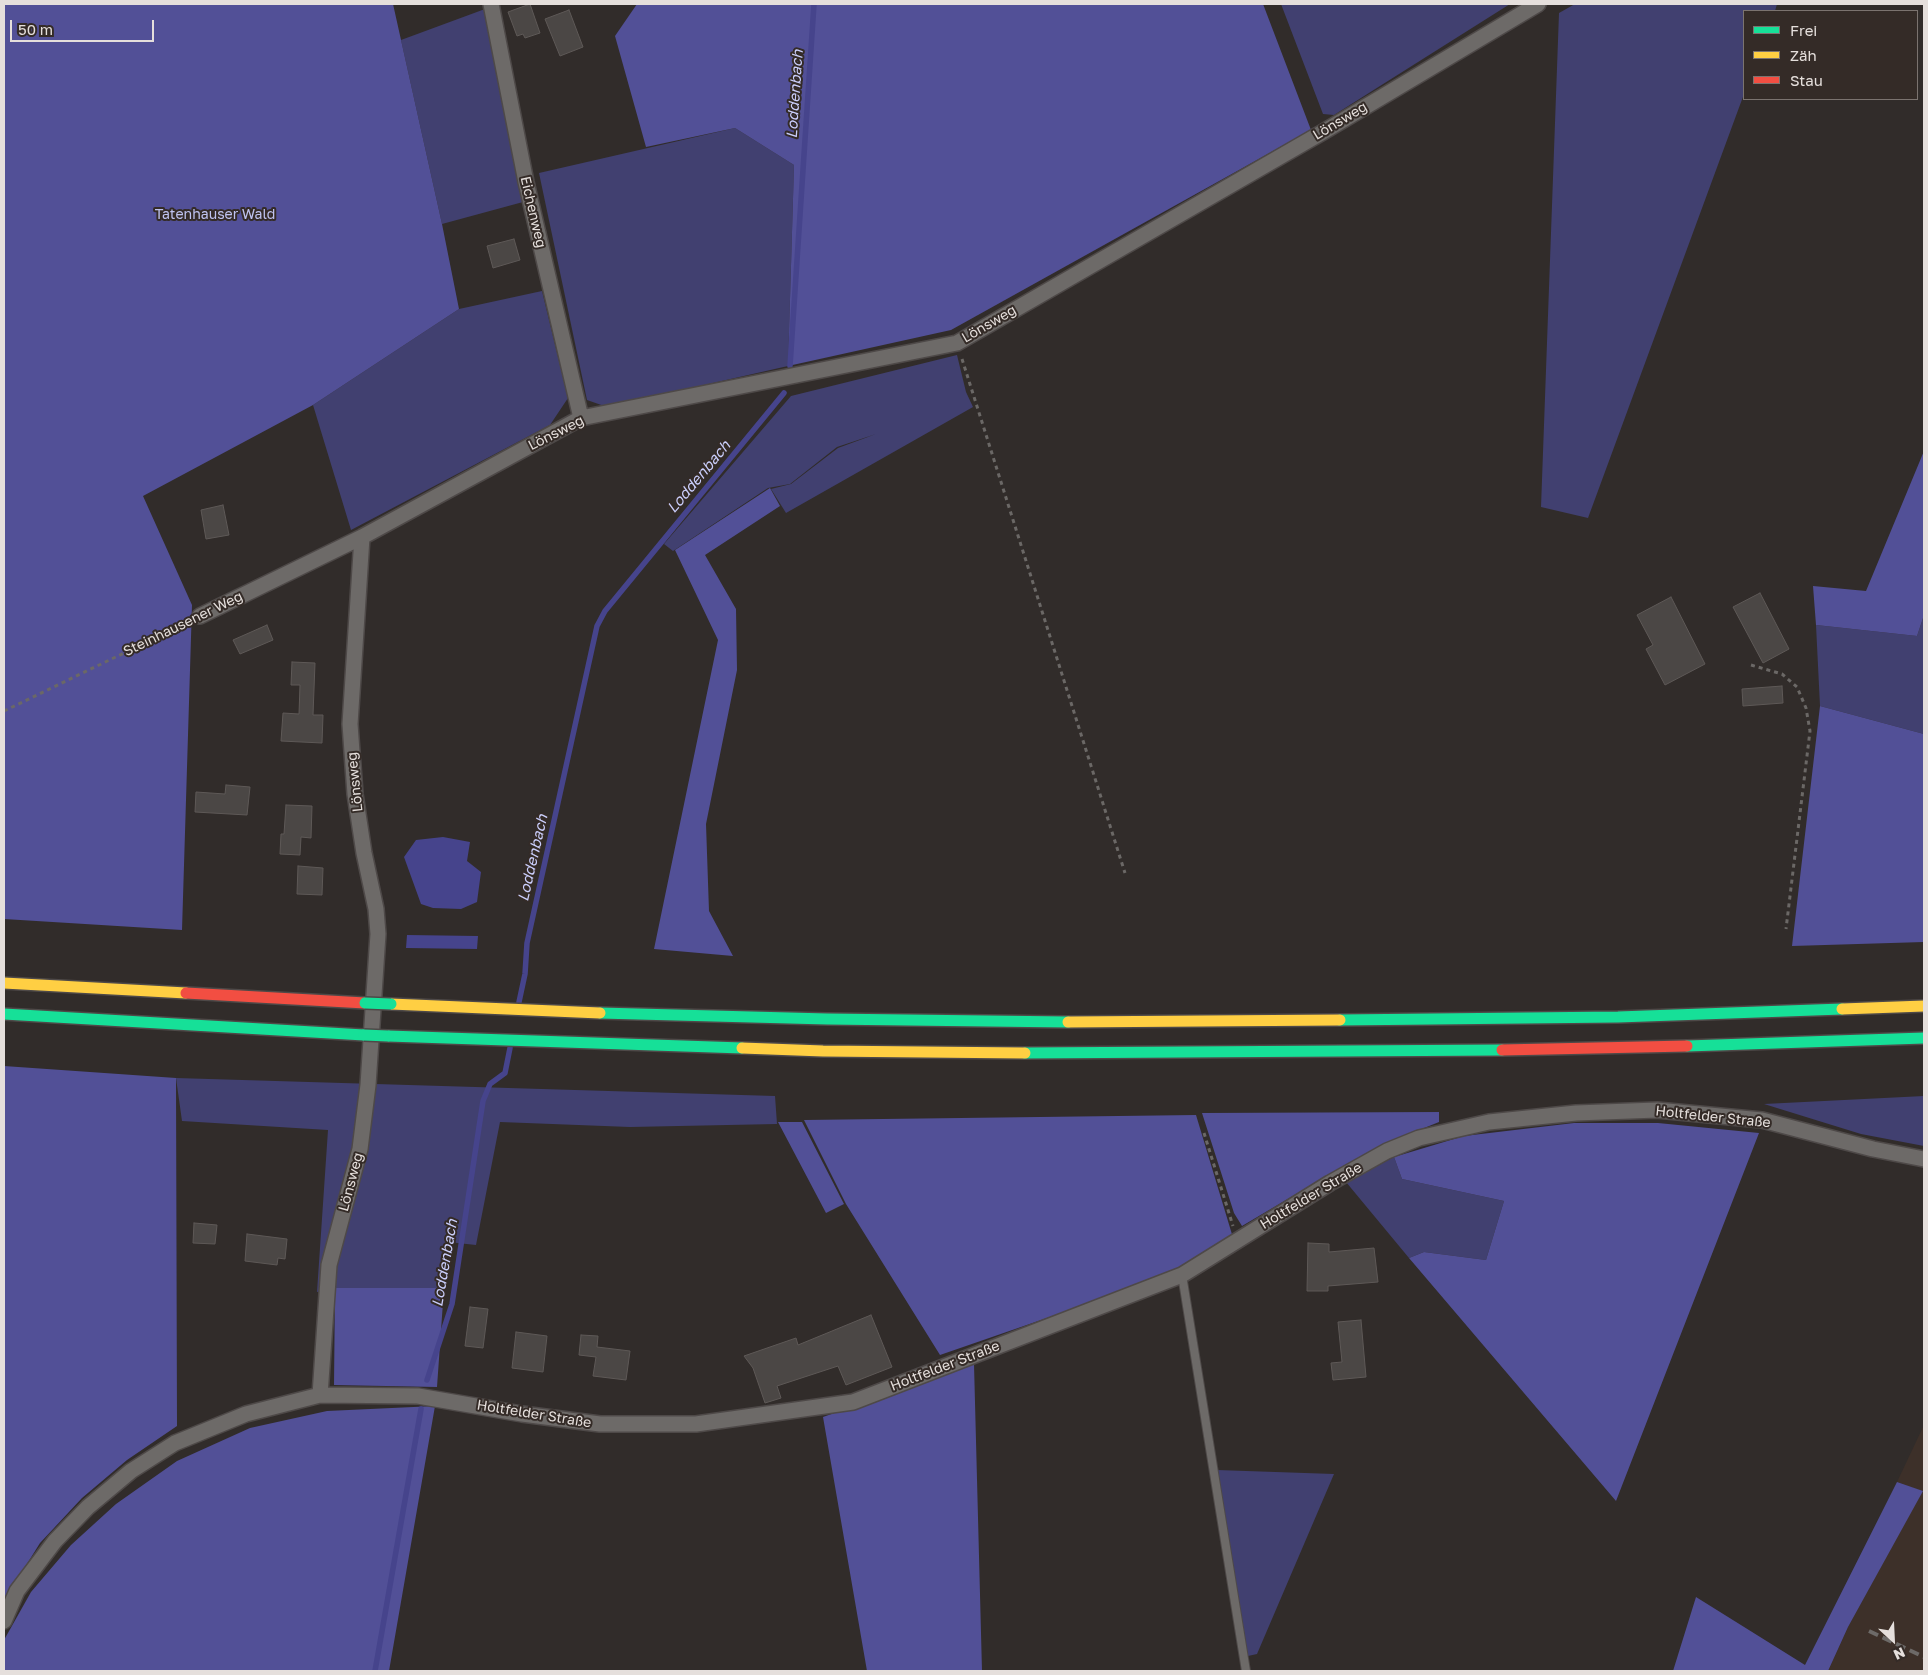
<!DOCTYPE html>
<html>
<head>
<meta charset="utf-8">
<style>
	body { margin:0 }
	#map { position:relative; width:1928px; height:1675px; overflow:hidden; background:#312c2a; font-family:"Golos Text",sans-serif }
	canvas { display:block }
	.frame { position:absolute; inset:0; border:5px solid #e5dfdc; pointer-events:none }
	.legend { position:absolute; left:1743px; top:10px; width:175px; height:90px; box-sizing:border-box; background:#342b27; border:1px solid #7b736f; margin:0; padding:6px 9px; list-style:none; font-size:15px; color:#e5dfdc }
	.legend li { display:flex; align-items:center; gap:10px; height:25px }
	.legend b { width:25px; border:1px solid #7b736f }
	.north { position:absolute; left:1868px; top:1615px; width:50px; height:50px; -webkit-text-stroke:4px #342b27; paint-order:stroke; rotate:155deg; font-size:14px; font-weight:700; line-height:20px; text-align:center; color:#e5dfdc }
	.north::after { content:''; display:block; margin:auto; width:18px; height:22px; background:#e5dfdc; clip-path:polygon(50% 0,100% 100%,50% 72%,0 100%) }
	.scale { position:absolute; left:10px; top:20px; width:144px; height:22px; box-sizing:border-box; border:2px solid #e5dfdc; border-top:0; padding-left:6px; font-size:15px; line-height:18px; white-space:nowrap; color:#e5dfdc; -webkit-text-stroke:4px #342b27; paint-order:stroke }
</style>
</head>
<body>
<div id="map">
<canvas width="1928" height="1675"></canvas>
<div class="frame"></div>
<ul class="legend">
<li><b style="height:6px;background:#16e098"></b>Frei</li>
<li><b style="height:6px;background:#ffcf43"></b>Zäh</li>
<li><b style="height:6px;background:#f24e42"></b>Stau</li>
</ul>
<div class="north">N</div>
<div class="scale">50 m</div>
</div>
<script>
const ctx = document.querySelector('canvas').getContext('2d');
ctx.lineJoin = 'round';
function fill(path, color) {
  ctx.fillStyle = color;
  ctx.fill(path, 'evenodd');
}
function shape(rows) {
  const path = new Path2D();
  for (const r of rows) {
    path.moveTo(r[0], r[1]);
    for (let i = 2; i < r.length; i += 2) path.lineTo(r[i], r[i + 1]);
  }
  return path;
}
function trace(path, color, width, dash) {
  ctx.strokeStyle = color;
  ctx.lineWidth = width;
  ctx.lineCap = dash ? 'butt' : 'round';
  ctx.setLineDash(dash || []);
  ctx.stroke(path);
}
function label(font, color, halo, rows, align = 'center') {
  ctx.font = font + ' "Golos Text",sans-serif';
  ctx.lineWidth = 4;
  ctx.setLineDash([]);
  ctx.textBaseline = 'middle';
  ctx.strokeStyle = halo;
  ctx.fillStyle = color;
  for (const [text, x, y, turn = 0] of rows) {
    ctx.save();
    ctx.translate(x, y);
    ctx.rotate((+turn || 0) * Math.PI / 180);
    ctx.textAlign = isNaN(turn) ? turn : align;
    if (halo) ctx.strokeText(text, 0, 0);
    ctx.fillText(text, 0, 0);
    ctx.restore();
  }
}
const built = shape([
	[1924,1425,1924,1671,1828,1671,1848,1627,1922,1491,1897,1482]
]);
const green = shape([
	[1281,4,1510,4,1334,115,1323,114],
	[1575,4,1777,4,1775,11,1744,11,1744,94,1588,518,1541,507,1559,13],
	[485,9,523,202,442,224,401,40],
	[735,128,794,165,788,366,607,407,587,400,539,173],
	[542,291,568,398,550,425,351,530,313,405,459,309],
	[957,355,966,392,973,407,786,513,771,489,791,484,838,448,876,434,837,447,790,484,768,488,673,551,664,544,791,396],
	[1924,615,1924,734,1820,706,1816,625,1917,636],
	[176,1078,775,1096,777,1124,630,1127,500,1122,476,1245,448,1242,444,1288,335,1288,317,1292,328,1130,182,1121],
	[1924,1096,1924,1146,1861,1134,1764,1104],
	[1394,1157,1402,1179,1504,1201,1486,1260,1424,1252,1409,1258,1346,1182],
	[1217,1470,1334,1474,1257,1654,1248,1656]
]);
const forest = shape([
	[4,4,393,4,442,224,459,309,313,405,143,496,192,605,182,930,4,919],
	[637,4,1263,4,1311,130,951,330,788,366,794,165,735,128,646,147,615,36],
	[1924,451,1924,615,1917,636,1816,625,1813,586,1866,591],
	[770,488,780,506,705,555,736,609,737,670,706,824,709,911,733,956,654,949,718,640,675,550],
	[1820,706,1924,734,1924,942,1792,946],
	[4,1066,176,1078,177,1426,127,1460,82,1498,40,1543,4,1601],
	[1439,1112,1439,1122,1392,1141,1347,1164,1242,1226,1234,1213,1202,1113],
	[1196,1115,1234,1241,1180,1272,940,1355,846,1204,804,1120],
	[778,1122,802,1122,844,1204,826,1213],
	[1574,1123,1658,1123,1759,1133,1616,1501,1409,1258,1424,1252,1486,1260,1504,1201,1402,1179,1394,1157,1464,1136],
	[335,1288,444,1288,437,1387,334,1385],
	[974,1364,982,1671,867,1671,823,1417],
	[435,1406,389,1671,4,1671,4,1640,31,1592,71,1545,116,1504,177,1461,250,1428,327,1411],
	[1897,1482,1923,1491,1848,1627,1828,1671,1673,1671,1696,1597,1805,1665]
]);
const water = shape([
	[443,837,470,842,467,861,481,872,477,902,461,909,433,908,421,904,404,857,416,840],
	[407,935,478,936,477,949,406,948]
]);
const stream = shape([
	[790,366,814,4],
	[519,1002,525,974,527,943,597,626,605,611,784,393],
	[427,1380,452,1304,483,1101,490,1084,505,1073,510,1048],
	[375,1671,421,1409]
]);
const building = shape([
	[530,4,540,33,525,38,523,34,517,36,508,12,530,4],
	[569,10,583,47,560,56,545,19,569,10],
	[514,239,520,260,493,268,487,246,514,239],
	[223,505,229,535,206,539,201,510,223,505],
	[1760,593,1789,649,1763,663,1733,607,1760,593],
	[1671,597,1705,664,1665,685,1646,649,1653,645,1637,615,1671,597],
	[267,625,273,640,240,654,233,640,267,625],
	[292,662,315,663,313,715,323,715,322,743,281,741,283,713,299,714,300,685,291,685,292,662],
	[1782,686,1783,703,1743,706,1742,689,1782,686],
	[226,785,250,787,247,815,195,812,196,792,225,794,226,785],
	[286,805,312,806,311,838,301,837,300,855,280,854,281,834,284,834,286,805],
	[298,866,323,868,322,895,297,894,298,866],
	[194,1223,217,1225,215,1244,193,1243,194,1223],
	[247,1234,287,1239,285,1259,278,1258,277,1265,245,1261,247,1234],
	[1308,1243,1329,1244,1329,1252,1374,1248,1378,1282,1328,1286,1328,1291,1307,1291,1308,1243],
	[470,1307,488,1309,483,1348,465,1346,470,1307],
	[871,1315,892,1367,846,1385,838,1366,777,1386,781,1398,765,1403,753,1368,744,1356,796,1338,798,1345,871,1315],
	[1361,1320,1366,1377,1333,1380,1331,1363,1342,1362,1338,1322,1361,1320],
	[516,1332,547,1336,543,1372,512,1368,516,1332],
	[581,1335,598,1336,597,1347,630,1351,626,1380,593,1376,596,1357,579,1355,581,1335]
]);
const path = shape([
	[962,359,1125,873],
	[1751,665,1782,674,1797,687,1806,708,1810,731,1786,929],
	[4,711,186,623],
	[1204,1133,1233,1226]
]);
const lane = shape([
	[1182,1275,1246,1671]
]);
const street = shape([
	[491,4,526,182,581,418],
	[200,616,362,537,581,418,957,343,1323,132,1538,4],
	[320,1395,329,1265,360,1149,368,1085,378,934,376,909,364,853,355,794,350,724,362,537],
	[4,1621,17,1591,55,1541,88,1507,131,1471,175,1443,246,1414,320,1395,418,1396,522,1414,600,1424,696,1424,853,1402,1182,1275,1330,1183,1387,1151,1419,1138,1489,1122,1576,1113,1657,1110,1762,1120,1873,1149,1924,1159]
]);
const fast = shape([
	[600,1013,827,1019,1068,1022],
	[4,1014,364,1035],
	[1340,1020,1618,1017,1842,1009],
	[388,1036,742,1048],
	[1687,1046,1924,1038],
	[1025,1053,1502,1050]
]);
const slow = shape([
	[4,983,186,993],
	[391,1004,600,1013],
	[1842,1009,1924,1006],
	[1068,1022,1340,1020],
	[742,1048,823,1051,1025,1053]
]);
const jam = shape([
	[186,993,365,1003],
	[1502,1050,1687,1046]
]);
const rail = shape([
	[1869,1631,1924,1657]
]);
const fastBridge = shape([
	[365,1003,391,1004],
	[364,1035,388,1036]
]);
const streetNames = [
	["Lönsweg",1340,121,-31],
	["Eichenweg",533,212,77],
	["Lönsweg",989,324,-30],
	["Lönsweg",556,433,-27],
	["Steinhausener Weg",183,624,-26],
	["Lönsweg",355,782,-96],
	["Holtfelder Straße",1713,1117,6],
	["Lönsweg",351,1182,-75],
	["Holtfelder Straße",1311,1196,-31],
	["Holtfelder Straße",945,1366,-21],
	["Holtfelder Straße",534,1414,9]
];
const parkNames = [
	["Tatenhauser Wald",215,215]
];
const waterNames = [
	["Loddenbach",795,94,-86],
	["Loddenbach",699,477,-50],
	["Loddenbach",533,858,-77],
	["Loddenbach",445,1263,-80]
];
fill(built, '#3d3029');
fill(green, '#414070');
fill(forest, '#525097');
fill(water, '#46448c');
trace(stream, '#46448c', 5.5);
fill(building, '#4b4745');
trace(building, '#5e5957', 1);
trace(lane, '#4e4948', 10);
trace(street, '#4e4948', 18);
trace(fast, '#4e4948', 14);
trace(slow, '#4e4948', 14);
trace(jam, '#4e4948', 14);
trace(path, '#6b6866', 3, [4, 4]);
trace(lane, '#6d6a68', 8);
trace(street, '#6d6a68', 15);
trace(fast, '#16e098', 11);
trace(slow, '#ffcf43', 11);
trace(jam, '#f24e42', 11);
trace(rail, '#6d6a68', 4, [10, 5]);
trace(fastBridge, '#4e4948', 14, []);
trace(fastBridge, '#16e098', 11);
label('14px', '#e5dfdc', '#342b27', streetNames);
label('14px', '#bfc3f0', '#342b27', parkNames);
label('italic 15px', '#cacefb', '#342b27', waterNames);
</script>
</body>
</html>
